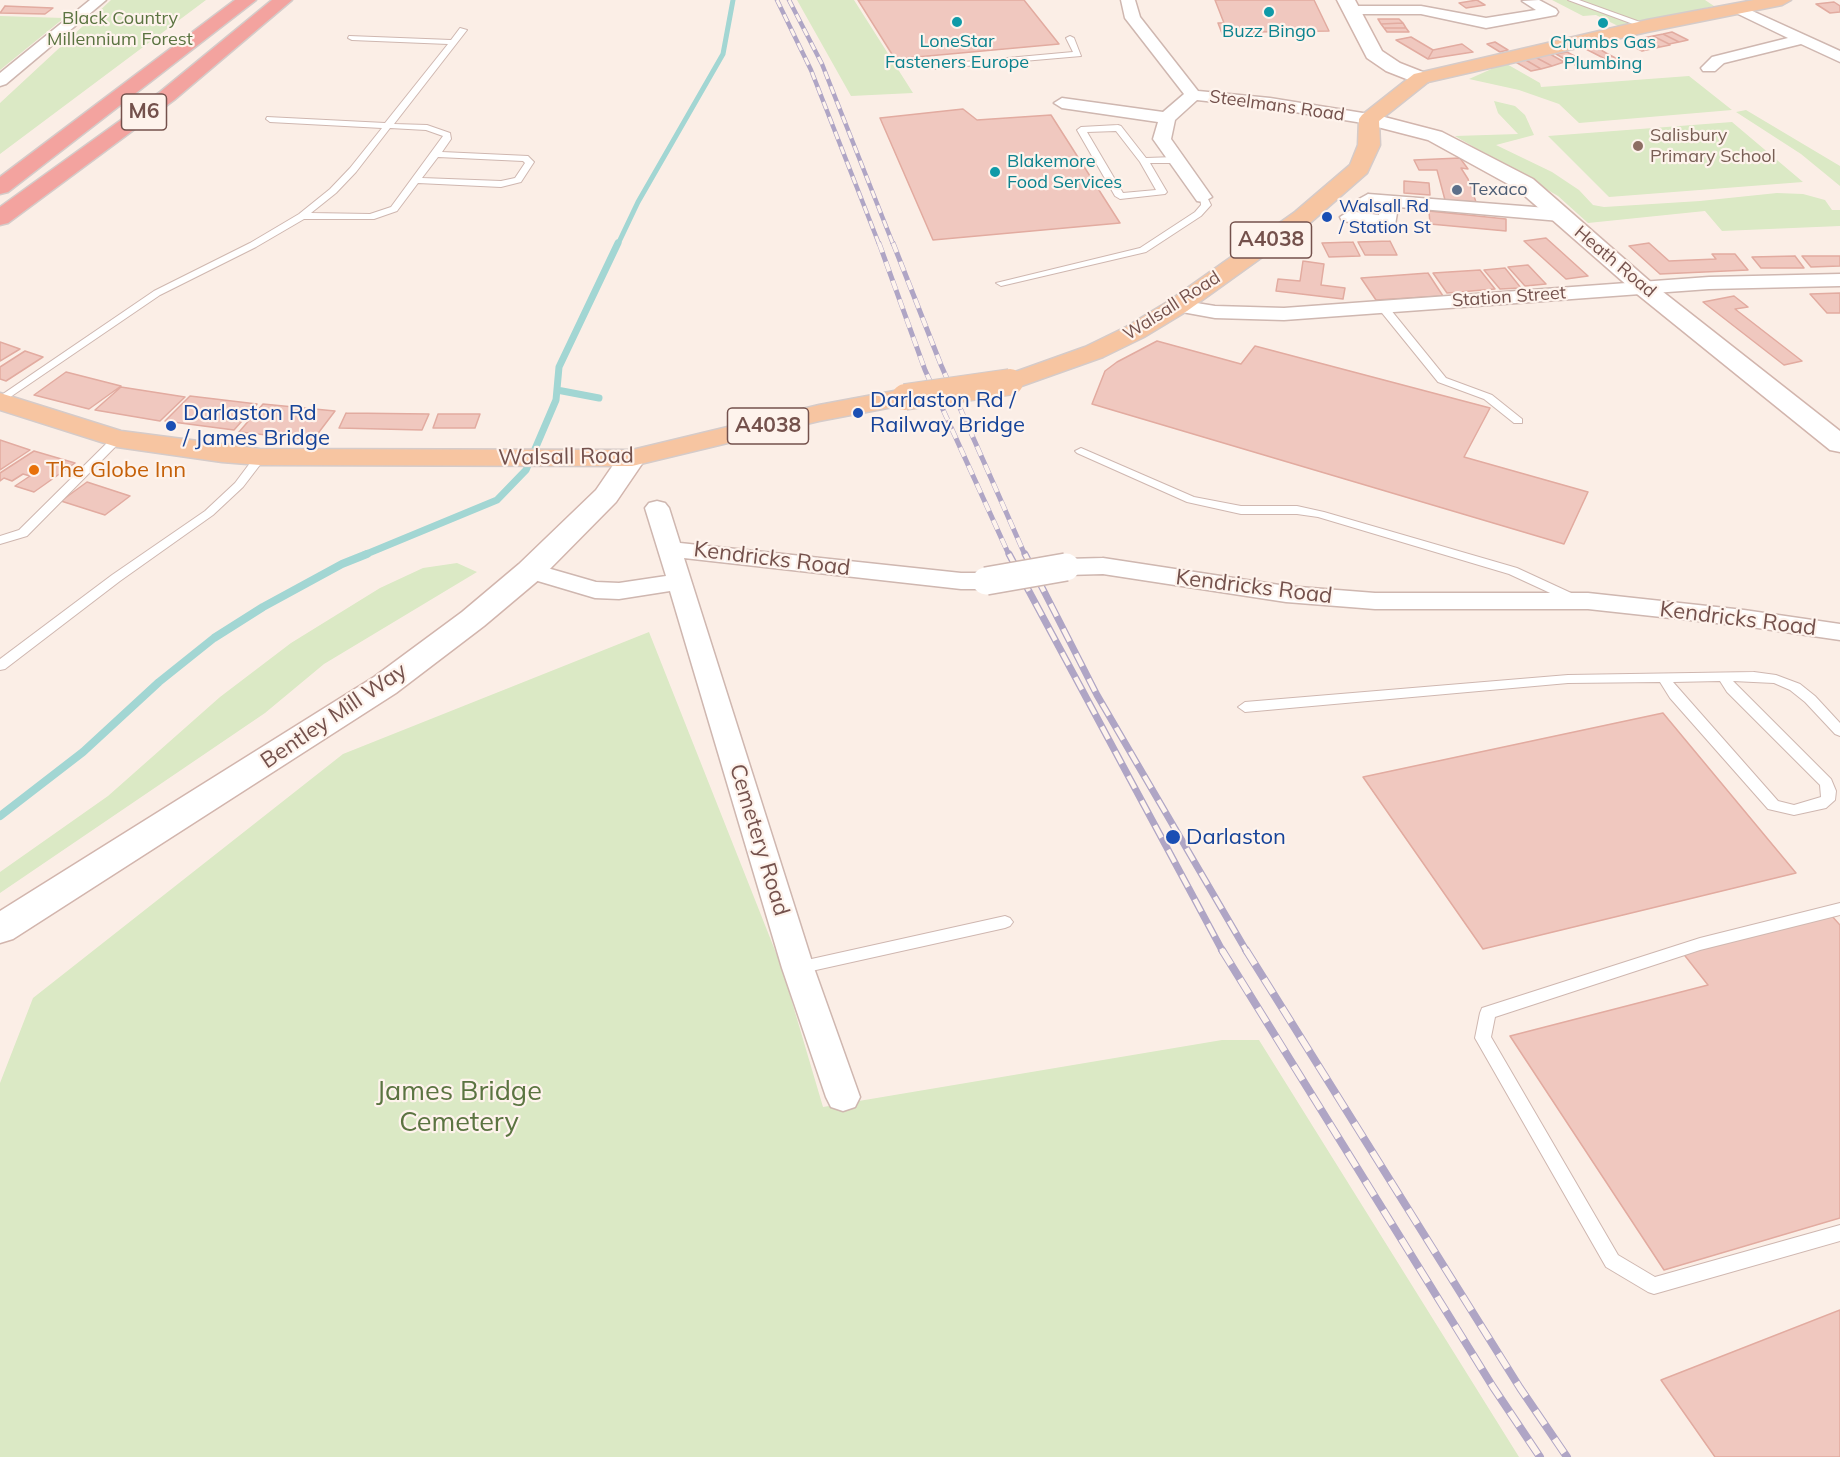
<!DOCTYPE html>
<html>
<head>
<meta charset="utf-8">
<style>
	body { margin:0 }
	canvas { display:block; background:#fbeee6 }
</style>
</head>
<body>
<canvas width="1840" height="1457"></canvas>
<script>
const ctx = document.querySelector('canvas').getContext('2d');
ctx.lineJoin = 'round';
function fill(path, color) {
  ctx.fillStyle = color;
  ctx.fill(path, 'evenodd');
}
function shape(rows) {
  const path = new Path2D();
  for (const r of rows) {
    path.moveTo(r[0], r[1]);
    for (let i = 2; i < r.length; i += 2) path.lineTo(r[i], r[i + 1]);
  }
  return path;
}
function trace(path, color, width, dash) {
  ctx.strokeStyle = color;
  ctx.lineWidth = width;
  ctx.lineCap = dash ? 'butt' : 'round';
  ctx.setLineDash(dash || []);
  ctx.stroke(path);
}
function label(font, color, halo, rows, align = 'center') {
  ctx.font = font + ' Mulish,sans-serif';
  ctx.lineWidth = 4.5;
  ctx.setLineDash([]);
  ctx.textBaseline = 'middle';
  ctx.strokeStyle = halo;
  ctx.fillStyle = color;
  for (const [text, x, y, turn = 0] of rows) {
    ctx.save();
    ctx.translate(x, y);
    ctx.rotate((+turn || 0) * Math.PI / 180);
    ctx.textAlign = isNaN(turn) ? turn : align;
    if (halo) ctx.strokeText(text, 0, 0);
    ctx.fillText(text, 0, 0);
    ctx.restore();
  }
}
const green = shape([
	[111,0,206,0,0,154,0,103],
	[797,0,854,0,913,93,851,96],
	[1552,0,1705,0,1714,6,1620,27,1596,15,1583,16],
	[0,16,64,18,0,70],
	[1505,63,1540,83,1541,87,1689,76,1732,110,1579,123,1559,104,1519,90,1469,79],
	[1494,101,1515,106,1525,115,1534,135,1496,145,1552,172,1579,190,1593,205,1604,207,1700,201,1777,193,1803,194,1825,200,1832,210,1840,210,1840,226,1722,231,1705,211,1588,223,1558,196,1455,136,1518,134,1498,113],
	[1746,110,1840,166,1840,186,1801,154,1736,112],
	[1732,122,1803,182,1609,197,1548,136],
	[457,563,477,572,324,664,265,713,0,893,0,872,108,796,220,697,291,643,380,588,423,568],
	[649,632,782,968,823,1107,1222,1040,1259,1040,1519,1457,0,1457,0,1083,33,998,343,754]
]);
const streamFar2 = shape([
	[618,244,638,202,723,54,733,0]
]);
const streamFar1 = shape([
	[557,390,599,398],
	[364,555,497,500,526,470,556,400,559,367,618,243]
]);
const stream = shape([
	[0,816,83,752,159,682,214,638,263,607,342,564,367,554]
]);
const building = shape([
	[858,0,1024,0,1059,44,895,59,858,0],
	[1215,0,1314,0,1329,31,1254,32,1255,36,1223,36,1218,23,1224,23,1215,0],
	[1477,0,1485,5,1466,8,1459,3,1477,0],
	[1834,2,1840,6,1840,12,1830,13,1816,4,1834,2],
	[5,6,53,8,45,14,0,13,5,6],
	[1378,19,1399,19,1403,23,1381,24,1378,19],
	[1403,23,1406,28,1384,28,1381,24,1403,23],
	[1384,28,1406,28,1409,32,1387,32,1384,28],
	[1672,32,1688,40,1679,42,1663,34,1672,32],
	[1663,34,1679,42,1669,44,1653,36,1663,34],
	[1653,36,1669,44,1670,45,1660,47,1643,38,1653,36],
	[1411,37,1433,50,1428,59,1396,40,1411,37],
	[1643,38,1660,47,1651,49,1634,40,1643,38],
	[1634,40,1651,49,1642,51,1625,42,1634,40],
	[1495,42,1508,50,1500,52,1487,44,1495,42],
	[1462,44,1473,52,1428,59,1433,50,1462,44],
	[1593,45,1606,53,1621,61,1613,63,1582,47,1593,45],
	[1567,52,1589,64,1577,66,1556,54,1567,52],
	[1550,54,1564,62,1552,66,1535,57,1550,54],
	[1535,57,1552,66,1541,69,1524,59,1535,57],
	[1524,59,1541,69,1531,71,1514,61,1524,59],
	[963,109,977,120,1051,115,1120,223,933,240,880,118,963,109],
	[1460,158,1468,169,1461,168,1468,179,1476,202,1445,200,1437,170,1419,170,1414,160,1460,158],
	[1404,181,1429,183,1430,195,1404,193,1404,181],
	[1429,211,1506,219,1506,231,1430,224,1429,211],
	[1546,238,1588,276,1566,279,1524,241,1546,238],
	[1390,241,1397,255,1365,255,1358,242,1390,241],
	[1353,242,1360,256,1329,257,1322,243,1353,242],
	[1649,243,1669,261,1716,259,1712,254,1735,254,1748,270,1660,274,1629,246,1649,243],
	[1795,256,1804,268,1761,268,1752,257,1795,256],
	[1802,256,1840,256,1840,266,1811,267,1802,256],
	[1303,261,1324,264,1321,285,1345,288,1343,299,1276,291,1278,279,1300,281,1303,261],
	[1528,265,1546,284,1525,286,1508,267,1528,265],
	[1505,268,1521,288,1500,289,1484,270,1505,268],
	[1480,270,1495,289,1447,293,1433,273,1480,270],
	[1428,273,1443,296,1376,300,1361,278,1428,273],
	[1840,293,1840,313,1827,313,1810,294,1840,293],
	[1734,296,1748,307,1735,309,1802,361,1784,365,1703,302,1734,296],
	[1157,341,1241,364,1255,346,1490,408,1464,457,1588,492,1564,544,1092,404,1105,371,1117,362,1157,341],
	[0,342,20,349,0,361,0,342],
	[25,351,43,357,6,381,0,379,0,367,25,351],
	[66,372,121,386,89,409,34,395,66,372],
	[121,387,185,397,160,421,95,410,121,387],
	[190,396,257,404,234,430,165,421,190,396],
	[263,404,335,411,313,440,239,432,263,404],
	[346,413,429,414,422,430,339,428,346,413],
	[438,414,480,414,475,428,433,428,438,414],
	[0,440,30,450,0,470,0,440],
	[34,451,75,463,34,492,15,486,30,476,23,474,12,481,4,478,0,481,0,473,34,451],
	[87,482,130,496,105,515,61,501,87,482],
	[1663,713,1796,873,1483,949,1363,777,1663,713],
	[1831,915,1840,925,1840,1218,1664,1270,1510,1036,1708,985,1682,952,1831,915],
	[1840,1310,1840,1457,1715,1457,1661,1380,1840,1310]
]);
const lane = shape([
	[1568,0,1579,0,1651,26,1644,28,1568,0],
	[460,28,467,30,394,124,427,125,450,133,451,139,442,152,528,156,534,162,521,182,501,187,418,183,397,211,374,219,304,219,256,247,160,295,0,404,0,396,154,291,250,243,299,214,330,189,350,168,382,128,270,122,266,119,267,117,385,123,448,44,352,40,348,38,349,36,451,40,460,28],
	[390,128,426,130,443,136,391,207,370,214,311,213,336,193,356,172,390,128],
	[438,157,523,161,525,163,515,178,501,181,422,178,438,157],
	[1070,36,1074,38,1081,56,931,69,927,67,931,65,1073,52,1066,38,1070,36],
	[1118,125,1121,126,1146,158,1175,157,1179,160,1175,163,1150,163,1167,192,1165,194,1120,199,1115,196,1077,130,1081,127,1118,125],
	[1116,131,1140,162,1156,190,1123,193,1087,132,1116,131],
	[1200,195,1206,195,1211,205,1201,216,1146,252,1001,286,996,283,1140,248,1195,212,1201,205,1200,195],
	[1382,303,1386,304,1446,378,1492,395,1522,419,1522,423,1514,423,1484,399,1438,382,1378,308,1378,304,1382,303],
	[117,436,123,439,121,441,27,536,0,544,0,536,19,530,113,437,117,436],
	[1081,448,1194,497,1241,506,1297,506,1324,512,1517,568,1582,598,1584,601,1578,605,1574,604,1509,574,1318,517,1297,514,1241,514,1187,502,1077,453,1075,451,1081,448],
	[260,454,266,457,243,487,213,515,120,581,5,669,0,670,0,659,112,575,205,511,235,483,256,455,260,454],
	[1754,672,1776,675,1800,684,1815,696,1840,723,1840,736,1835,734,1805,702,1790,690,1774,683,1733,681,1831,779,1836,791,1835,800,1826,808,1794,815,1768,809,1670,698,1660,682,1568,683,1245,712,1238,707,1245,702,1568,675,1754,672],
	[1720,681,1727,692,1820,785,1821,797,1794,805,1778,801,1673,682,1720,681],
	[1840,903,1840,915,1700,950,1495,1017,1491,1037,1618,1255,1655,1277,1840,1225,1840,1241,1654,1294,1648,1292,1606,1267,1475,1038,1480,1013,1482,1008,1700,938,1840,903],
	[1005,916,1010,918,1013,922,1010,926,1005,928,798,974,793,972,790,968,793,964,798,962,1005,916]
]);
const street = shape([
	[90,0,106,0,6,84,0,86,0,73,90,0],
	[1121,0,1135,0,1140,17,1198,91,1270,98,1369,114,1377,119,1369,124,1270,108,1197,100,1175,120,1171,139,1212,197,1203,202,1197,201,1153,139,1158,122,1062,108,1054,103,1062,98,1163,112,1184,94,1125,18,1121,0],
	[1539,0,1556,9,1558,12,1556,15,1486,28,1421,14,1352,14,1345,10,1352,6,1421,6,1486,18,1536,10,1522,1,1539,0],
	[1737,4,1840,51,1840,62,1801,44,1724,63,1715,71,1703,71,1701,68,1712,57,1788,38,1732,11,1730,8,1732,5,1737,4],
	[1368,194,1560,209,1569,215,1560,221,1398,207,1395,225,1388,227,1342,221,1340,217,1349,211,1379,215,1380,205,1362,203,1359,199,1368,194],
	[1840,274,1840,286,1709,289,1284,320,1215,318,1171,310,1168,306,1171,302,1178,300,1215,306,1284,308,1709,277,1840,274],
	[657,501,665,503,669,508,680,543,961,573,986,573,995,576,998,581,995,586,986,589,961,589,684,558,814,968,860,1097,855,1107,843,1111,831,1107,826,1097,782,968,670,591,619,599,595,598,521,576,518,571,521,566,530,563,596,582,619,583,666,576,645,508,649,503,657,501],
	[1103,558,1286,586,1375,593,1588,593,1744,610,1840,624,1840,640,1744,626,1588,609,1375,609,1286,602,1103,574,1066,575,1057,572,1054,567,1057,562,1066,559,1103,558]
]);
const secondary = shape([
	[1337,0,1355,0,1382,51,1400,63,1428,74,1431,78,1428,82,1414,82,1386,71,1367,58,1337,0],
	[1369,113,1442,132,1533,179,1653,284,1840,431,1840,452,1830,450,1637,294,1517,189,1428,140,1362,123,1359,119,1362,115,1369,113],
	[632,450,642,452,646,458,616,502,541,578,484,626,396,693,13,939,0,943,0,911,374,677,462,612,519,564,596,490,622,452,632,450]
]);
const primary = shape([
	[1754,0,1791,0,1782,5,1647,32,1428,82,1379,121,1380,145,1367,173,1311,222,1187,311,1144,337,1103,357,1010,390,1001,387,997,382,1001,377,1085,347,1126,327,1169,301,1295,212,1350,165,1358,145,1359,119,1362,115,1414,74,1647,20,1754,0],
	[905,389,914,391,918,397,914,403,819,421,632,466,260,465,222,462,117,447,0,410,0,393,121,431,260,449,632,450,819,405,905,389]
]);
const highway = shape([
	[235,0,256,0,8,192,0,194,0,177,235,0],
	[272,0,292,0,174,100,8,223,0,225,0,207,160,92,272,0]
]);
const railFar3 = shape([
	[777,0,811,70,879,244],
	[789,0,822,64,893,244]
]);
const railFar2 = shape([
	[879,243,925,370,1009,555],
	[893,243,941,365,1025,555]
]);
const railFar1 = shape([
	[1009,554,1223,952],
	[1025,554,1097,695,1247,952]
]);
const rail = shape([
	[1222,950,1493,1387,1540,1457],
	[1246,950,1520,1388,1567,1457]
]);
const streetBridge = shape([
	[986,581,1066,567]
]);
const primaryBridge = shape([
	[905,397,1010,382]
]);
const markers = [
	[1269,12,6,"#0f9aa8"],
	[957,22,6,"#0f9aa8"],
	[1603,23,6,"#0f9aa8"],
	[1638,146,6,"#8d6e63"],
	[995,172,6,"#0f9aa8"],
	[1457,190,6,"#5c6f8a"],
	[1327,217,6,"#1a4fb4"],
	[858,413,6,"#1a4fb4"],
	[171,426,6,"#1a4fb4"],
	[34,470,6,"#e8710a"],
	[1173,837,8,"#1a4fb4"]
];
const farParknames = [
	["Black Country",120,19],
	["Millennium Forest",120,40]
];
const farCulturenames = [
	["Buzz Bingo",1269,32],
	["LoneStar",957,42],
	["Fasteners Europe",957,63],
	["Chumbs Gas",1603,43],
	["Plumbing",1603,64],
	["Blakemore",1007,162,"left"],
	["Food Services",1007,183,"left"]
];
const farStreetnames = [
	["Steelmans Road",1277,106,8],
	["Heath Road",1615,262,40],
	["Station Street",1509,297,-4],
	["Walsall Road",1172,306,-33]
];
const farEducationnames = [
	["Salisbury",1650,136],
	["Primary School",1650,157]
];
const farServicenames = [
	["Texaco",1469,190]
];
const farTransitnames = [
	["Walsall Rd",1339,207],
	["/ Station St",1339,228]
];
const shields = [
	[144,112,45],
	[1271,240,81],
	[768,426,81]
];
const shieldNames = [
	["M6",144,112],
	["A4038",1271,240],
	["A4038",768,426]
];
const transitNames = [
	["Darlaston Rd /",870,400],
	["Railway Bridge",870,425],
	["Darlaston Rd",183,413],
	["/ James Bridge",183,438],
	["Darlaston",1186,837]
];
const streetNames = [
	["Walsall Road",566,457,-1],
	["Kendricks Road",772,559,7],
	["Kendricks Road",1254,587,7],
	["Kendricks Road",1738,619,7],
	["Bentley Mill Way",334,716,-34],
	["Cemetery Road",759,840,73]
];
const foodNames = [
	["The Globe Inn",46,470]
];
const nearParknames = [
	["James Bridge",459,1092],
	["Cemetery",459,1123]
];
fill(green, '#dbe9c5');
trace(streamFar2, '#a2d6d3', 5);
trace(streamFar1, '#a2d6d3', 7);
trace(stream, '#a2d6d3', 8);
fill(building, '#f0c8bf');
trace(building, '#e2aba0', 1.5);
trace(lane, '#cfb7b0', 2);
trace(street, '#cfb7b0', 3);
trace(secondary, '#d2b5ad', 3);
trace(primary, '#d5cbc9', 3);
trace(highway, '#d5cbc9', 3);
fill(lane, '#fff');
fill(street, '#fff');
fill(secondary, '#fff');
fill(primary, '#f7c5a1');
fill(highway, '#f3a39f');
trace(railFar3, '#afa5c5', 4.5);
trace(railFar2, '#afa5c5', 5);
trace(railFar1, '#afa5c5', 7);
trace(rail, '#afa5c5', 8);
trace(railFar3, '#fef3ec', 3, [8]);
trace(railFar2, '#fef3ec', 4, [10]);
trace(railFar1, '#fef3ec', 4.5, [14]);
trace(rail, '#fef3ec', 6, [17]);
trace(streetBridge, '#cfb7b0', 30, []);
trace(primaryBridge, '#d5cbc9', 28, []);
trace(streetBridge, '#fff', 27);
trace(primaryBridge, '#f7c5a1', 26);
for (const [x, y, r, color] of markers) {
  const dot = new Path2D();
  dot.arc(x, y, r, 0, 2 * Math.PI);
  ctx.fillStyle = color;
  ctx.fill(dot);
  trace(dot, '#fef3ec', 2);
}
label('18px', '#5b7441', '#fef3ec', farParknames);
label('18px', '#0d838f', '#fef3ec', farCulturenames);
label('18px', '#74514c', '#fef3ec', farStreetnames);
label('18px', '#785e54', '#fef3ec', farEducationnames, 'left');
label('18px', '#4e5e75', '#fef3ec', farServicenames, 'left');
label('18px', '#164399', '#fef3ec', farTransitnames, 'left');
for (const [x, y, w] of shields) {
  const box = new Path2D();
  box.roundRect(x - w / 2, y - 18, w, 36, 4.5);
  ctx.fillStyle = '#fef3ec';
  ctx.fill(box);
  trace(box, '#74514c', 1.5);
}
label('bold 21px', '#74514c', null, shieldNames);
label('22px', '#164399', '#fef3ec', transitNames, 'left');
label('22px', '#74514c', '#fef3ec', streetNames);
label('22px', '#c56008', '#fef3ec', foodNames, 'left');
label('27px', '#5b7441', '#fef3ec', nearParknames);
</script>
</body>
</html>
